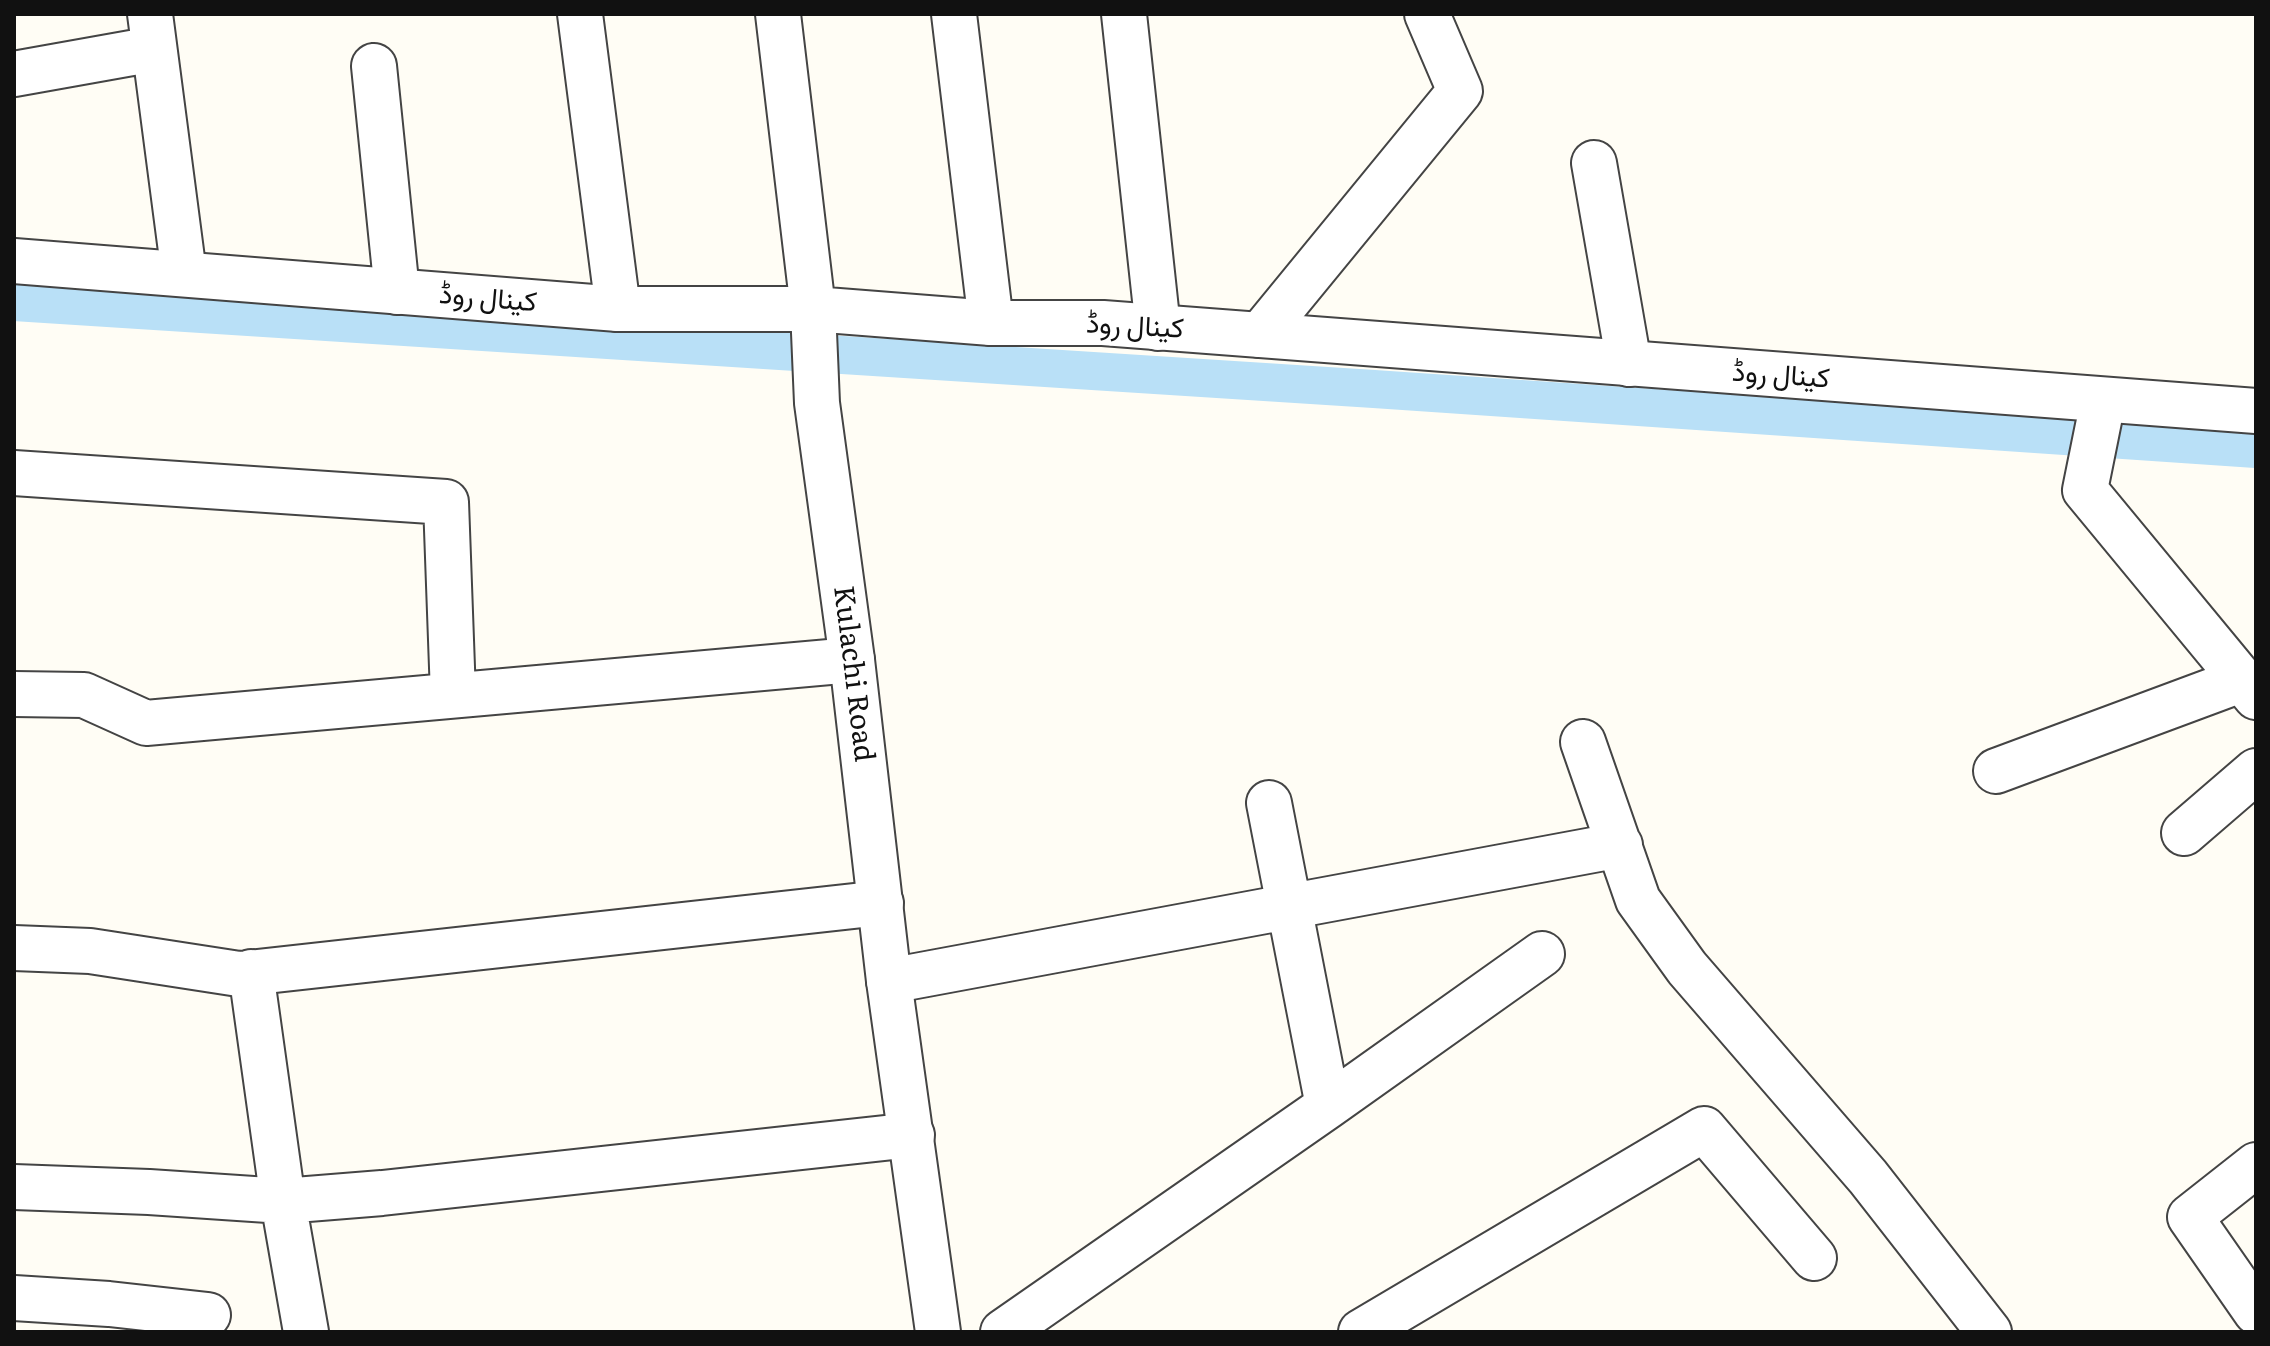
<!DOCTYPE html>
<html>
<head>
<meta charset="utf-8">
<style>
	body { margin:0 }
	#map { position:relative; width:2270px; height:1346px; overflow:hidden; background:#fffdf5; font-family:Literata,serif }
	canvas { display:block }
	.frame { position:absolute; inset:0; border:16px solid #111; pointer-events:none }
</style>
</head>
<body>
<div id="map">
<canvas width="2270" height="1346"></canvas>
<div class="frame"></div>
</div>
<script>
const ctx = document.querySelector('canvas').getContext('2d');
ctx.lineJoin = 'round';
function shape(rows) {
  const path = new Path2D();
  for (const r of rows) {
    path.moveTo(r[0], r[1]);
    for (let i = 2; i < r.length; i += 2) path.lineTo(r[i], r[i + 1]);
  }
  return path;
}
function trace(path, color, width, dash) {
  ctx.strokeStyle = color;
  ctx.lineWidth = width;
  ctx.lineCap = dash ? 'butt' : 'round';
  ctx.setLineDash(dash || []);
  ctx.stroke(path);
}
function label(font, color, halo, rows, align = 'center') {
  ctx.font = font + ' Literata,Vazirmatn,serif';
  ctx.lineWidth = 8;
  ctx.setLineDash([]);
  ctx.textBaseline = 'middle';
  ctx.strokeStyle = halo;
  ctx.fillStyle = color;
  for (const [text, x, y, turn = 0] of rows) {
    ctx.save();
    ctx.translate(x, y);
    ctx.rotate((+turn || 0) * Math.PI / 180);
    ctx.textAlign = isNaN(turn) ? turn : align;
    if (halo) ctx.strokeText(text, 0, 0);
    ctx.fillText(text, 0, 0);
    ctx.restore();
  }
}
const canal = shape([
	[14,302,1374,389,2256,449]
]);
const minor = shape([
	[150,14,184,274],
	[580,14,618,309],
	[954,14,991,323],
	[1124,14,1158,328],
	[374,66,397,292],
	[14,74,154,49],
	[1594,163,1629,364],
	[1260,335,1460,91,1427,14],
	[2103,401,2085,490,2256,697],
	[14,473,446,502,453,695],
	[14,694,84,695,146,723,852,660],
	[1583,742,1638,900,1687,968,1868,1177,1989,1332],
	[1996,771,2241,680],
	[1269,803,1328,1106],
	[2184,833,2256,771],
	[14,948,90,951,239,974,881,903],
	[251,972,283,1201,306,1332],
	[889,981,1620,845],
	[2256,1165,2190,1217,2256,1312],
	[14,1187,149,1192,283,1201,382,1193,912,1135],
	[14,1298,109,1304,208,1315],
	[1003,1332,1328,1106,1542,954],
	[1361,1332,1704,1129,1814,1258]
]);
const tertiary = shape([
	[778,14,813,309,817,403,852,660,889,981,938,1332],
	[14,261,618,309,813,309,991,323,1103,323,2256,411]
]);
const streetNames = [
	["کینال روڈ",488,299,5],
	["کینال روڈ",1135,327,3],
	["کینال روڈ",1781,376,4],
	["Kulachi Road",853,674,83]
];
trace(canal, '#b9e0f7', 38);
trace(minor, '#444', 48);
trace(tertiary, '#444', 48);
trace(minor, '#fff', 44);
trace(tertiary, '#fff', 44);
label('28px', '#111', '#fff', streetNames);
</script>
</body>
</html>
